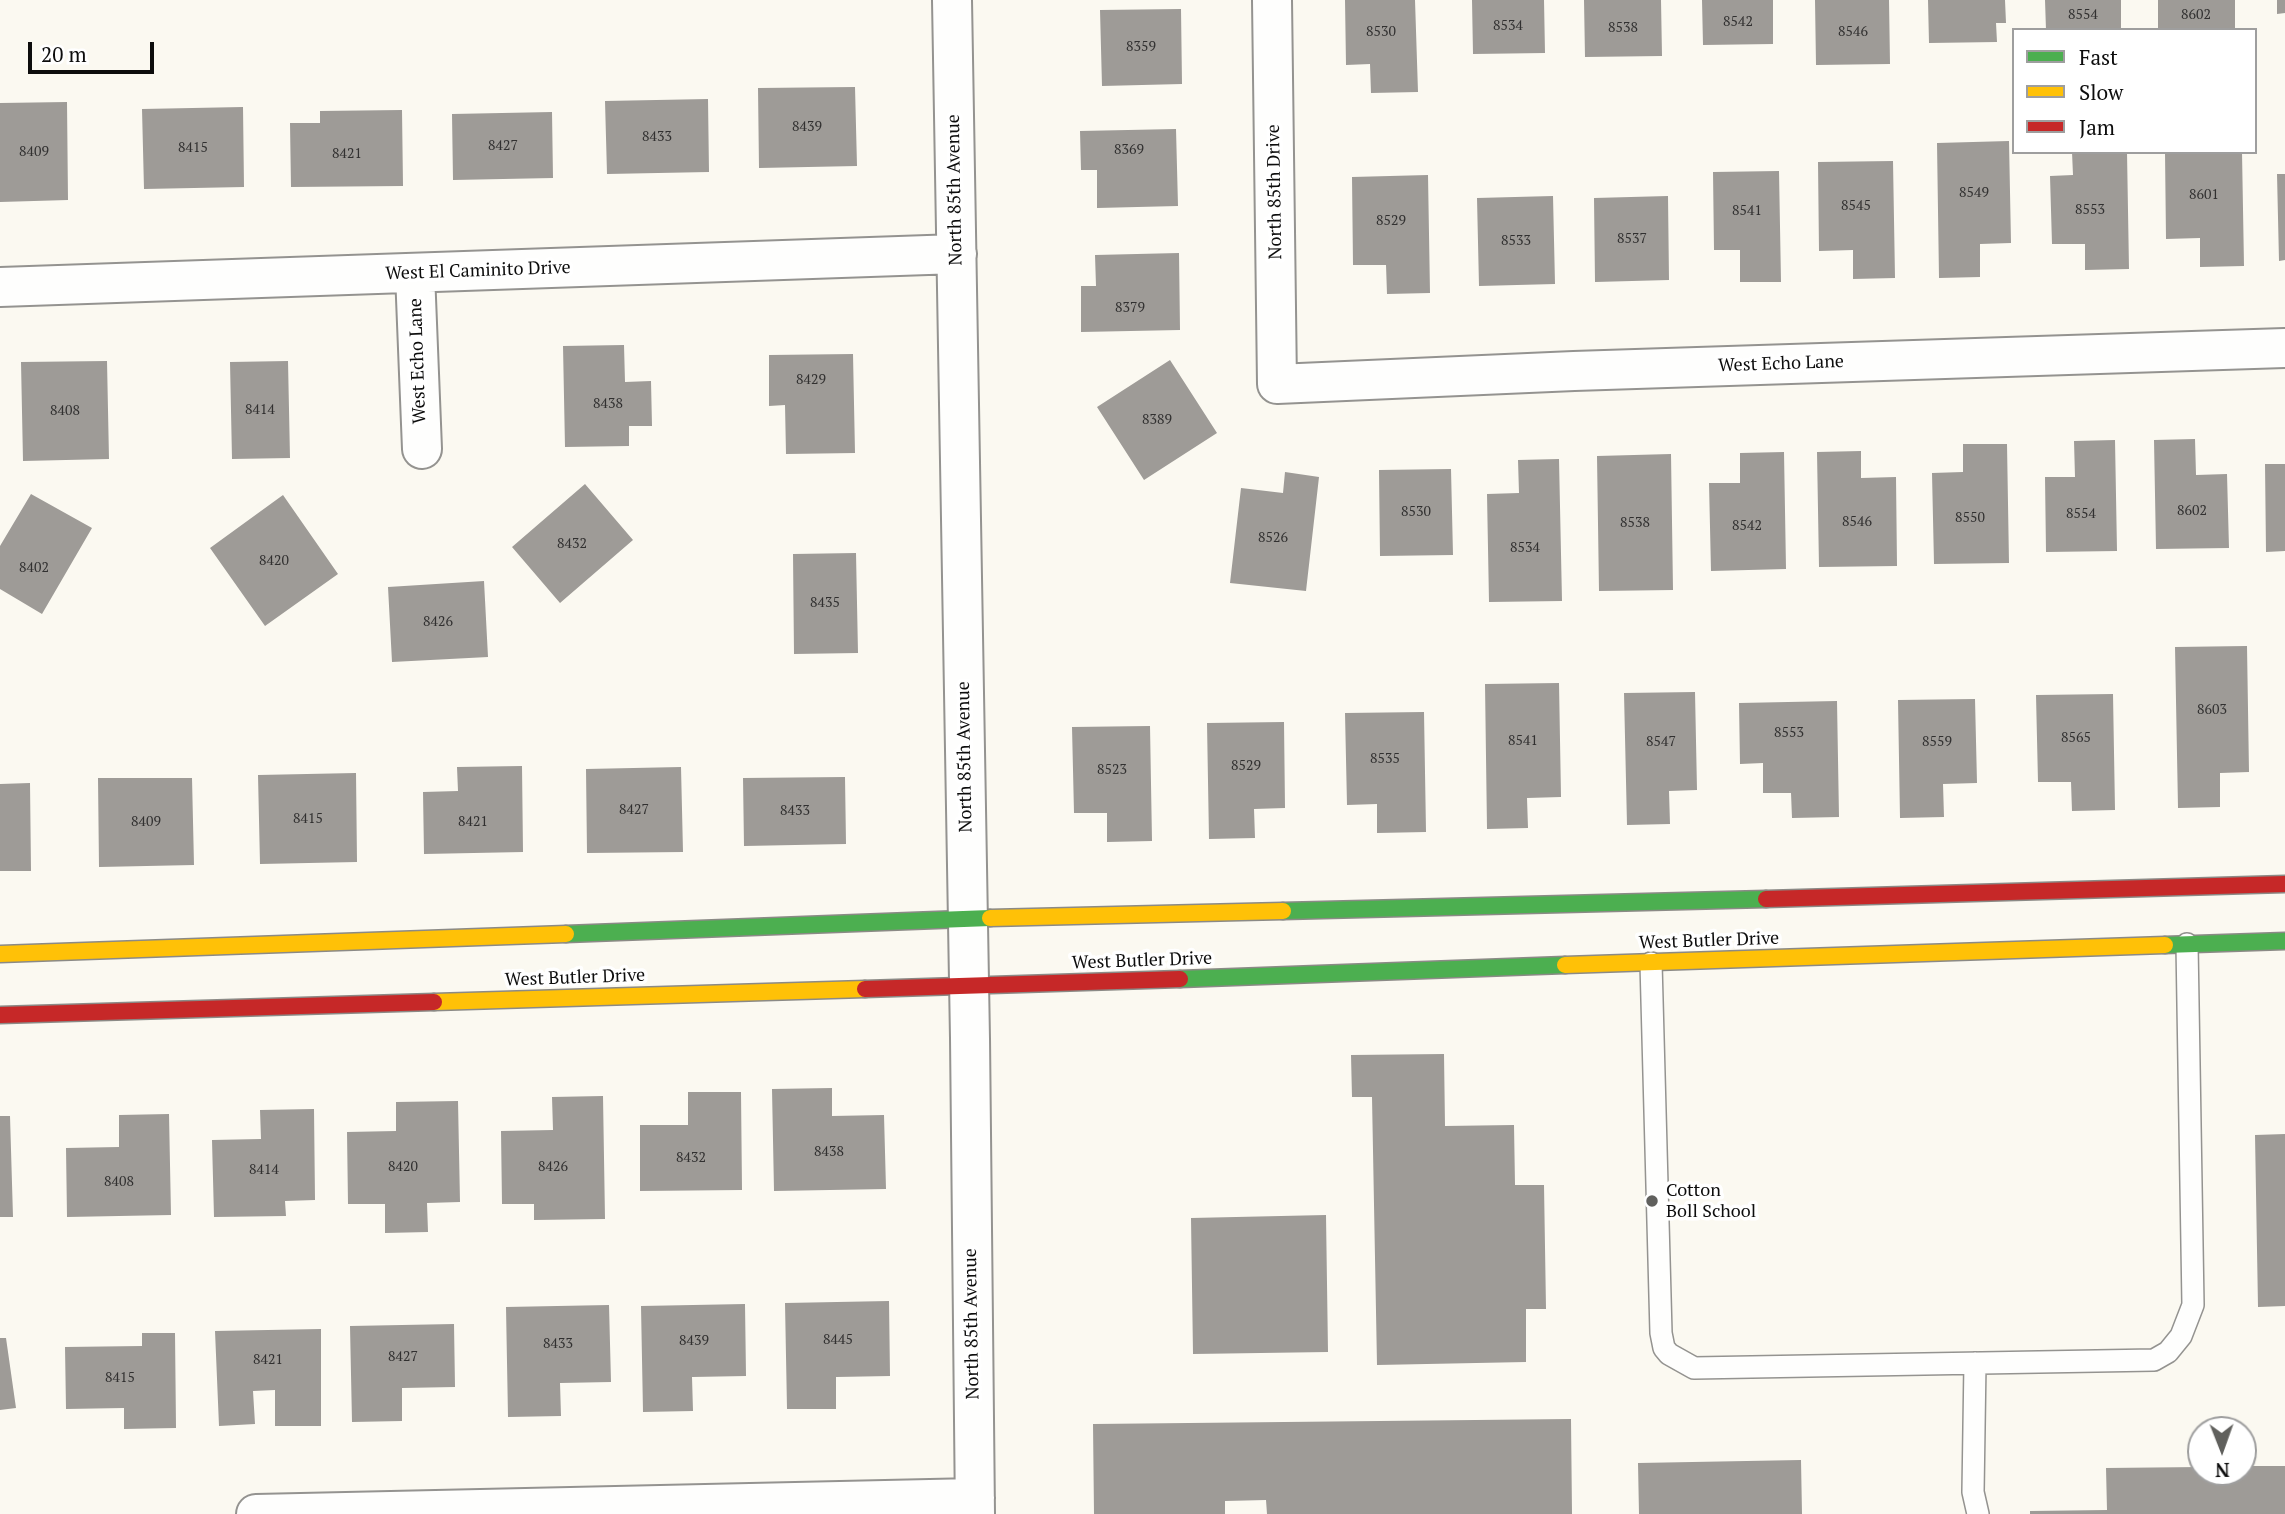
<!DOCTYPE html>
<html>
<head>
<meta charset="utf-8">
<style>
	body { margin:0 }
	#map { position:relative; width:2285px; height:1514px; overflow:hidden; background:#fbf9f1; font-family:"PT Serif",serif }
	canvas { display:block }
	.legend { position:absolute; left:2012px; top:28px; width:245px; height:126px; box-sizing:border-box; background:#fff; border:2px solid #9e9e9e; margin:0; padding:9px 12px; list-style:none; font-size:21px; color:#0d0d0d }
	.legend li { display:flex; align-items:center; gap:14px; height:35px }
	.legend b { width:35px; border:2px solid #9e9e9e }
	.north { position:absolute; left:2187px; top:1416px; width:70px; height:70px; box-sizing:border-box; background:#fff; border:2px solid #9e9e9e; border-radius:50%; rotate:179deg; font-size:19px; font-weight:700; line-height:28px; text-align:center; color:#0d0d0d }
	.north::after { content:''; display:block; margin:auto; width:24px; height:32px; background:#60605d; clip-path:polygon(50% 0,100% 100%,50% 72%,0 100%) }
	.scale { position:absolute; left:28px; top:42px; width:126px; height:32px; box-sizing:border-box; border:4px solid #0d0d0d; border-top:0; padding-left:9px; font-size:21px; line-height:24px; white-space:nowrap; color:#0d0d0d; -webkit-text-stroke:5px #fff; paint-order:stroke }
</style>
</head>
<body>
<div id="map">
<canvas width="2285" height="1514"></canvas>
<ul class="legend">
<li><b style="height:9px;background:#4caf50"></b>Fast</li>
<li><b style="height:9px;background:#ffc107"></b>Slow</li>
<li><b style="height:9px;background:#c62828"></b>Jam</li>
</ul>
<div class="north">N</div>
<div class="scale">20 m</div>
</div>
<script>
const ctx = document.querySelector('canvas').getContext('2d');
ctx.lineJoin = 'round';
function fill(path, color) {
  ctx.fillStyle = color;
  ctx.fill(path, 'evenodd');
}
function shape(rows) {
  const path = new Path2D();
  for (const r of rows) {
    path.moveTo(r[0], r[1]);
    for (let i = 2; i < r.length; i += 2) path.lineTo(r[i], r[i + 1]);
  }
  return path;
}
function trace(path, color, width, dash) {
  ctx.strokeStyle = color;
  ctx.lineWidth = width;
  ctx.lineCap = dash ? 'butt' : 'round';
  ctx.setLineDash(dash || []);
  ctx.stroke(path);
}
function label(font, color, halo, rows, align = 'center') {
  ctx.font = font + ' "PT Serif",serif';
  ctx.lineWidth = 7;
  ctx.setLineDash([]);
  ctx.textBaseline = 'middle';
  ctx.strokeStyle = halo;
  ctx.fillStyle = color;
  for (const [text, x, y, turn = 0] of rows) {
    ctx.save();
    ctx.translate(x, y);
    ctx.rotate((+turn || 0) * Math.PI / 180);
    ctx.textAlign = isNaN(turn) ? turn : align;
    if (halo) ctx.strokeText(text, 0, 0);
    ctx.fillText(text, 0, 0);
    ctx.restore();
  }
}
const building = shape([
	[1345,0,1415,0,1418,92,1371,93,1370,64,1346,65],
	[1472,0,1544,0,1545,53,1473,54],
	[1584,0,1661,0,1662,56,1585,57],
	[1702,0,1773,0,1773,44,1703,45],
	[1815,0,1889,0,1890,64,1816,65],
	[1928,0,2005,0,2006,23,1996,23,1997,42,1929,43],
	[2045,0,2121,0,2121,30,2046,30],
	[2158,0,2235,0,2235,30,2158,30],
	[2277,0,2285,0,2285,13,2277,14],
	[1181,9,1182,84,1102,86,1100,10],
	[855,87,857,166,759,168,758,88],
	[708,99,709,172,607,174,605,101],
	[67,102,68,200,0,202,0,103],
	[243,107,244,187,144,189,142,109],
	[402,110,403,186,291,187,290,123,320,123,320,111],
	[552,112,553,178,453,180,452,114],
	[1176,129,1178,206,1097,208,1097,170,1081,170,1080,131],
	[2009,141,2011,243,1980,244,1980,277,1939,278,1937,143],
	[2072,152,2127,152,2129,269,2085,270,2085,244,2052,244,2050,176,2073,175],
	[2165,152,2242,152,2244,266,2200,267,2200,238,2166,239],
	[1893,161,1895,278,1853,279,1853,250,1819,251,1818,162],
	[1779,171,1781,282,1740,282,1740,250,1714,250,1713,172],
	[2277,174,2285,174,2285,260,2279,261],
	[1428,175,1430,293,1387,294,1386,265,1353,265,1352,177],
	[1553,196,1555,284,1479,286,1477,198],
	[1668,196,1669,280,1595,282,1594,198],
	[1179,253,1180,330,1081,332,1081,286,1096,286,1095,255],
	[624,345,625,382,651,381,652,426,629,426,629,446,565,447,563,346],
	[853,354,855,453,786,454,785,405,769,406,769,355],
	[1170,360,1217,433,1144,480,1097,407],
	[107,361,109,459,23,461,21,362],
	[288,361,290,458,232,459,230,362],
	[2195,439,2196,475,2227,474,2229,548,2156,549,2154,440],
	[2115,440,2117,551,2046,552,2045,477,2075,477,2074,441],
	[1963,444,2007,444,2009,563,1934,564,1932,473,1963,472],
	[1861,451,1861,478,1896,477,1897,566,1819,567,1817,452],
	[1784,452,1786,569,1711,571,1709,483,1740,483,1740,453],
	[1671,454,1673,590,1599,591,1597,456],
	[1559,459,1562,601,1489,602,1487,494,1519,493,1518,460],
	[2265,464,2285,464,2285,551,2266,552],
	[1451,469,1453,555,1380,556,1379,470],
	[1285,472,1319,477,1306,591,1230,583,1241,488,1283,493],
	[585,484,633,540,560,603,512,547],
	[31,494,92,528,42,614,0,589,0,546],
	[283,495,338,574,265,626,210,548],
	[856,553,858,653,794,654,793,554],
	[484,581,488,657,392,662,388,587],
	[2247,646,2249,772,2220,773,2220,807,2178,808,2175,647],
	[1559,683,1561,797,1527,798,1528,828,1487,829,1485,684],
	[1695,692,1697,790,1669,791,1670,824,1627,825,1624,693],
	[2113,694,2115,810,2072,811,2071,782,2038,782,2036,695],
	[1975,699,1977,783,1943,784,1944,817,1900,818,1898,700],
	[1837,701,1839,817,1792,818,1791,793,1763,793,1763,763,1740,764,1739,703],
	[1424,712,1426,832,1377,833,1377,804,1347,805,1345,713],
	[1284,722,1285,808,1254,809,1255,838,1209,839,1207,723],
	[1150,726,1152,841,1107,842,1107,813,1074,813,1072,727],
	[522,766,523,852,424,854,423,792,458,791,457,767],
	[681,767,683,852,587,853,586,769],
	[356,773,357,862,260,864,258,775],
	[845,777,846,844,744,846,743,778],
	[98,778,192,778,194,865,99,867],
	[30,783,31,871,0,871,0,784],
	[1444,1054,1445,1126,1514,1125,1515,1185,1544,1185,1546,1309,1526,1309,1526,1362,1377,1365,1372,1097,1352,1097,1351,1055],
	[832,1088,832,1116,884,1115,886,1189,774,1191,772,1089],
	[688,1092,741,1092,742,1190,640,1191,640,1125,688,1125],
	[603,1096,605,1219,534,1220,534,1204,502,1204,501,1131,553,1130,552,1097],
	[458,1101,460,1202,427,1203,428,1232,385,1233,385,1204,348,1204,347,1132,396,1131,396,1102],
	[314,1109,315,1200,285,1201,286,1216,214,1217,212,1140,261,1139,260,1110],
	[169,1114,171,1215,67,1217,66,1148,119,1147,119,1115],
	[0,1116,10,1116,13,1217,0,1217],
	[2285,1134,2285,1306,2258,1307,2255,1135],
	[1326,1215,1328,1352,1193,1354,1191,1218],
	[889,1301,890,1376,836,1377,836,1409,787,1409,785,1303],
	[745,1304,746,1376,692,1377,693,1411,643,1412,641,1306],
	[609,1305,611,1382,560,1383,561,1416,508,1417,506,1307],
	[454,1324,455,1387,402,1388,402,1421,352,1422,350,1326],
	[321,1329,321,1426,275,1426,275,1390,253,1391,255,1424,219,1426,215,1331],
	[142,1333,175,1333,176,1428,124,1429,124,1408,66,1409,65,1347,142,1346],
	[0,1338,6,1338,16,1408,0,1410],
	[1571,1419,1572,1514,1267,1514,1266,1500,1225,1501,1225,1514,1094,1514,1093,1424],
	[1801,1460,1802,1514,1639,1514,1638,1463],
	[2243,1466,2285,1466,2285,1514,2030,1514,2030,1511,2107,1510,2106,1468,2201,1467,2201,1472,2243,1472]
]);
const lane = shape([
	[1651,963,1661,1333,1664,1348,1669,1354,1694,1368,2154,1360,2168,1352,2181,1336,2193,1305,2187,944],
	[1975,1363,1973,1492,1978,1514]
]);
const street = shape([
	[952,0,970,1038,975,1514],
	[1272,0,1277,384,1574,371,2285,348],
	[415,273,422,449],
	[0,287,957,254],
	[256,1514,975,1498]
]);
const fast = shape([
	[1283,911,1766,899],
	[566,934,990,918],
	[2165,945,2285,941],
	[1180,979,1565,965]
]);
const slow = shape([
	[990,918,1283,911],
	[0,954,566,934],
	[1565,965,2165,945],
	[434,1002,865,989]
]);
const jam = shape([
	[1766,899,2285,884],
	[865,989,1180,979],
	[0,1015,434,1002]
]);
const markers = [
	[1652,1201,7,"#60605d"]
];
const numberNames = [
	["8554",2083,15],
	["8602",2196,15],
	["8542",1738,22],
	["8534",1508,26],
	["8538",1623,28],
	["8530",1381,32],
	["8546",1853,32],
	["8359",1141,47],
	["8439",807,127],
	["8433",657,137],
	["8427",503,146],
	["8415",193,148],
	["8369",1129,150],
	["8409",34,152],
	["8421",347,154],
	["8549",1974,193],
	["8601",2204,195],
	["8545",1856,206],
	["8553",2090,210],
	["8541",1747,211],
	["8529",1391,221],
	["8537",1632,239],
	["8533",1516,241],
	["8379",1130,308],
	["8429",811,380],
	["8438",608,404],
	["8414",260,410],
	["8408",65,411],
	["8389",1157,420],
	["8602",2192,511],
	["8530",1416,512],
	["8554",2081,514],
	["8550",1970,518],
	["8546",1857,522],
	["8538",1635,523],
	["8542",1747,526],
	["8526",1273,538],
	["8432",572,544],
	["8534",1525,548],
	["8420",274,561],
	["8402",34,568],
	["8435",825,603],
	["8426",438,622],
	["8603",2212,710],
	["8553",1789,733],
	["8565",2076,738],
	["8541",1523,741],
	["8547",1661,742],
	["8559",1937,742],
	["8535",1385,759],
	["8529",1246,766],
	["8523",1112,770],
	["8427",634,810],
	["8433",795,811],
	["8415",308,819],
	["8409",146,822],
	["8421",473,822],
	["8438",829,1152],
	["8432",691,1158],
	["8420",403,1167],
	["8426",553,1167],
	["8414",264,1170],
	["8408",119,1182],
	["8445",838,1340],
	["8439",694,1341],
	["8433",558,1344],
	["8427",403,1357],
	["8421",268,1360],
	["8415",120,1378]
];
const streetNames = [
	["North 85th Avenue",955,190,-91],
	["North 85th Drive",1275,192,-91],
	["West El Caminito Drive",478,271,-2],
	["West Echo Lane",418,361,-92],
	["West Echo Lane",1781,364,-2],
	["North 85th Avenue",965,757,-91],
	["West Butler Drive",1709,941,-2],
	["West Butler Drive",1142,961,-2],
	["West Butler Drive",575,978,-2],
	["North 85th Avenue",972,1324,-91]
];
const poiNames = [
	["Cotton",1666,1191],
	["Boll School",1666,1212]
];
fill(building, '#9e9b97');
trace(lane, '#949390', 24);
trace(street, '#949390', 42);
trace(fast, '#8b8a86', 19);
trace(slow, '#8b8a86', 19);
trace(jam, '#8b8a86', 19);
trace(lane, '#fefefd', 21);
trace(street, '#fefefd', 38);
trace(fast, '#4caf50', 16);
trace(slow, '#ffc107', 16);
trace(jam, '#c62828', 16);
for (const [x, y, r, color] of markers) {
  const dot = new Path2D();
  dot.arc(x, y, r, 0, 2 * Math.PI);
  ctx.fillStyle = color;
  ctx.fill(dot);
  trace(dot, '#fff', 2.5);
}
label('14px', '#313030', null, numberNames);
label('18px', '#0d0d0d', '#fff', streetNames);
label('18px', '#0d0d0d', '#fff', poiNames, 'left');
</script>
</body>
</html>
